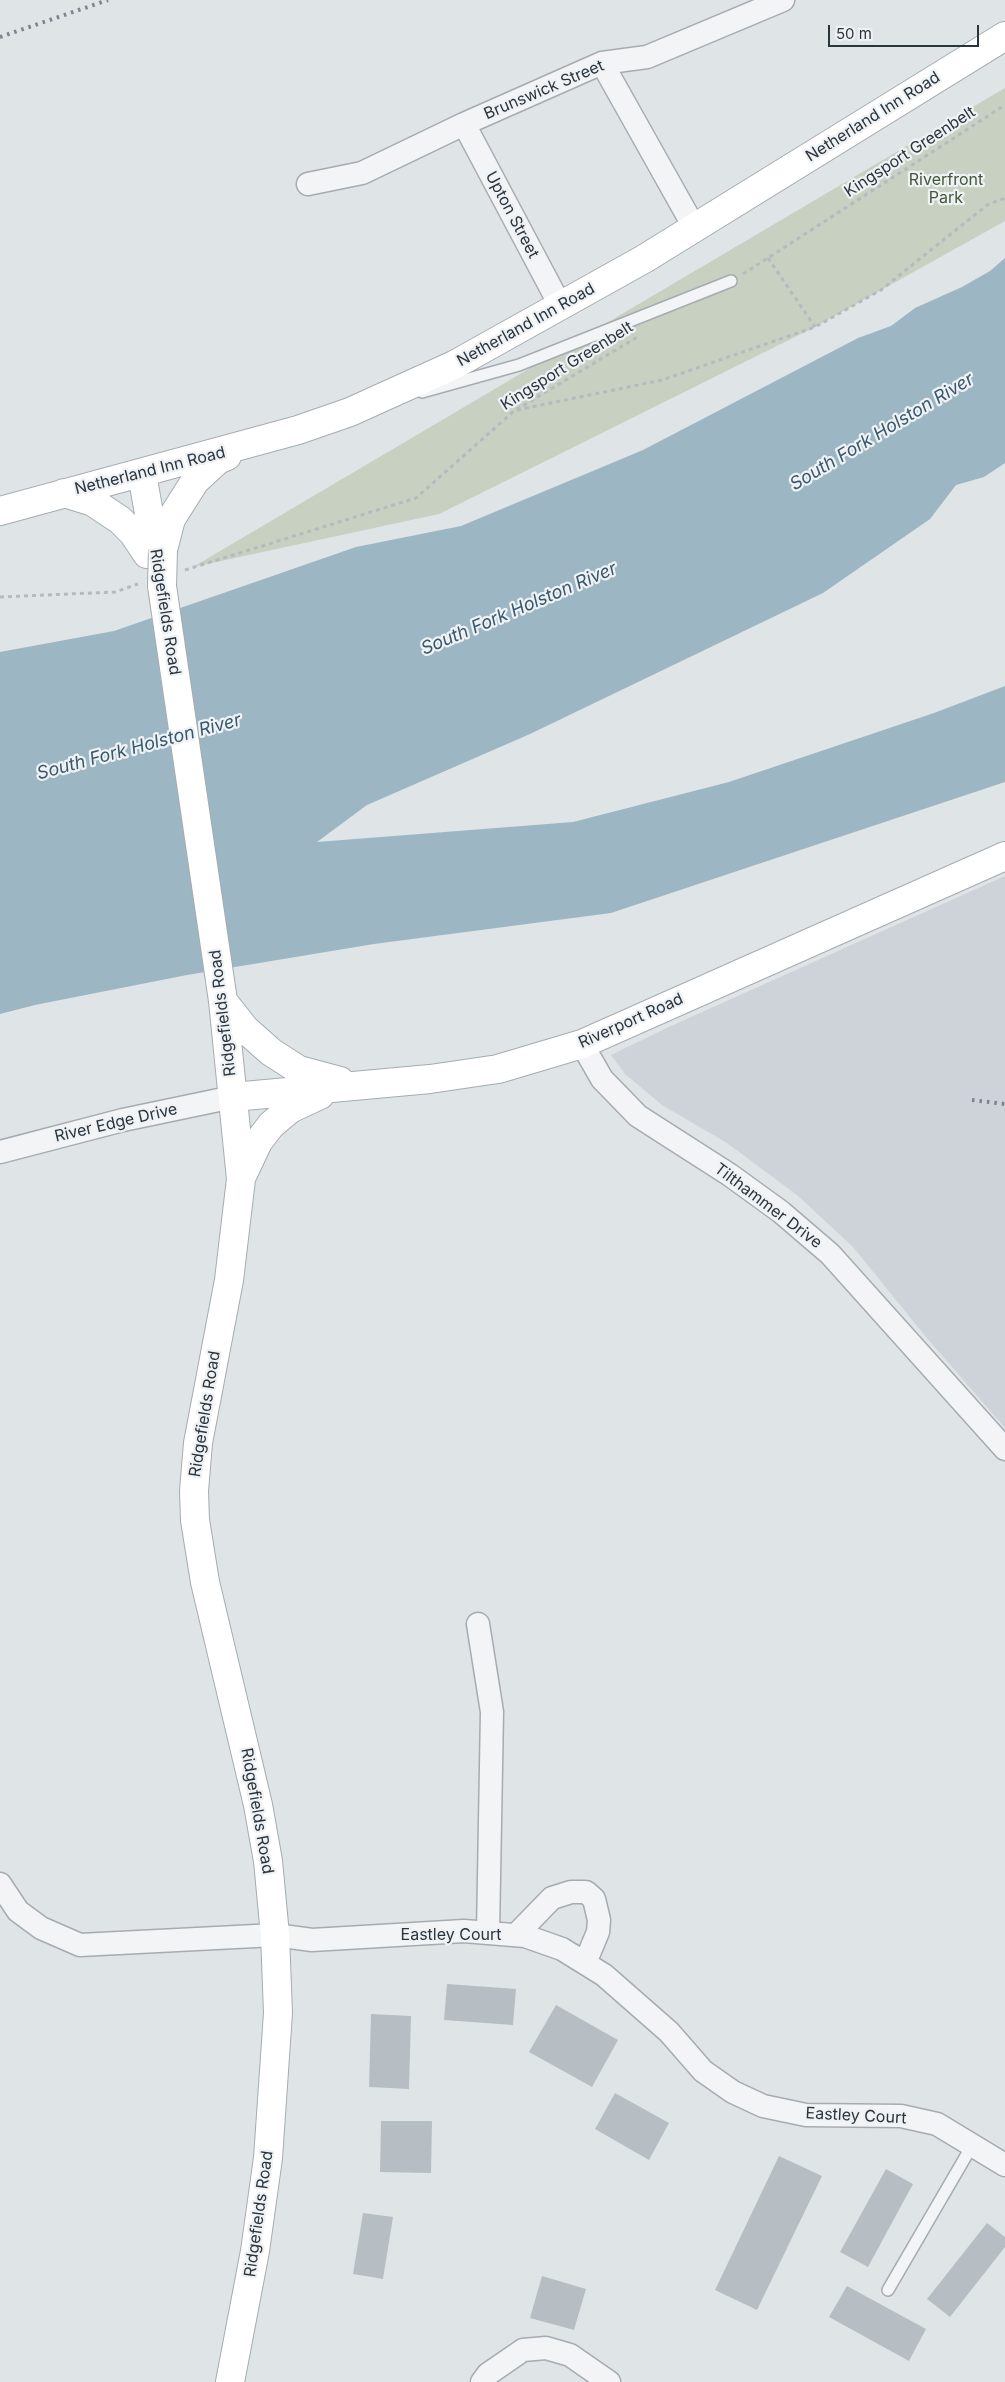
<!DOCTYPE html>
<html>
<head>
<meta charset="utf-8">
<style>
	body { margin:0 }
	#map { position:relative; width:1005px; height:2382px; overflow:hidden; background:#dfe4e7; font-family:Inter,sans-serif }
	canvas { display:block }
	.scale { position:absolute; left:828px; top:25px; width:151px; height:22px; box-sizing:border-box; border:2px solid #2a343d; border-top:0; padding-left:6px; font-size:15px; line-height:18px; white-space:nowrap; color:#2a343d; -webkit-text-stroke:4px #eff2f5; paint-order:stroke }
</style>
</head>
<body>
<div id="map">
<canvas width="1005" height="2382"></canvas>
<div class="scale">50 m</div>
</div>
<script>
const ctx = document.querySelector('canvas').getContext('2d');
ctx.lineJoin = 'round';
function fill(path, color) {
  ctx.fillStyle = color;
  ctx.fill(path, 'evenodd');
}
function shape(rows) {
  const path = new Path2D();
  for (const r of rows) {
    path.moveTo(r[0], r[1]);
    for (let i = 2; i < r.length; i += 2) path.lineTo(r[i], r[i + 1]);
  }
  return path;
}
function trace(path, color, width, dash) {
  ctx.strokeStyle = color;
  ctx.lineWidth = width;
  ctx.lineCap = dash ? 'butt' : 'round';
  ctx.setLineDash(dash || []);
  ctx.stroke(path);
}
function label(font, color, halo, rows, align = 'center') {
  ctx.font = font + ' Inter,sans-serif';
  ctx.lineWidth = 4.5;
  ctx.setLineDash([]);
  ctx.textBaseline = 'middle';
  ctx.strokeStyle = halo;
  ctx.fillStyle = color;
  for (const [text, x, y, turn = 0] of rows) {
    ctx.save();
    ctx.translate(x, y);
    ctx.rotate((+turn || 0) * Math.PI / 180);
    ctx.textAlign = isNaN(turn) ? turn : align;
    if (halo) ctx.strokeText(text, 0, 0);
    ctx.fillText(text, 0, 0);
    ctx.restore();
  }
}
const built = shape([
	[1005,876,1005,1428,926,1337,853,1247,797,1195,727,1143,662,1105,625,1074,611,1055,671,1026]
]);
const green = shape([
	[1005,88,1005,221,815,327,439,514,193,567]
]);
const water = shape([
	[1005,258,1005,463,984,477,956,485,930,519,823,593,530,734,367,805,317,842,573,822,729,782,934,713,1005,686,1005,782,611,913,374,944,187,975,35,1005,0,1014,0,652,114,631,356,547,461,526,643,450,858,338,891,326,915,308,962,287,990,271]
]);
const building = shape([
	[447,1984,516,1989,513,2025,444,2020],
	[556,2005,618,2040,592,2087,529,2052],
	[371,2014,411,2016,409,2089,369,2087],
	[615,2093,669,2123,649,2160,595,2129],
	[381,2121,432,2121,431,2173,380,2172],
	[779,2156,822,2176,757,2310,715,2290],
	[886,2169,913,2184,868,2267,840,2252],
	[363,2213,393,2217,383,2279,353,2274],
	[987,2223,1005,2237,1005,2247,950,2317,927,2299],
	[542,2276,586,2289,574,2330,530,2318],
	[847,2286,926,2329,909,2361,829,2317]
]);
const path = shape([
	[768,258,815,327],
	[743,274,1005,105],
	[517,410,662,380,815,327,881,290,987,205,1005,198],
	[185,570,416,498,514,411,639,336],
	[0,597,115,592,138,584]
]);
const lane = shape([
	[422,392,519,365,731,281],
	[888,2290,973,2144]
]);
const street = shape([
	[602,63,694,227],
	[464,124,561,307],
	[308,184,362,173,464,124,602,63,647,57,783,0],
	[582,1044,602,1079,638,1116,730,1175,781,1212,830,1254,1005,1449],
	[0,1152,123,1120,233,1097],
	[478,1624,492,1712,488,1932],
	[0,1884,18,1911,41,1928,80,1945,275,1935,312,1940,464,1931,525,1936,562,1949,604,1975,669,2032,703,2071,733,2092,763,2106,806,2115,901,2116,937,2124,1005,2165],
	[516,1935,552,1898,571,1892,586,1892,594,1899,599,1920,598,1932,585,1963],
	[482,2382,488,2374,523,2350,546,2348,570,2355,609,2382]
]);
const secondary = shape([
	[142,474,156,553],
	[64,493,93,502,120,520,133,533,147,554],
	[0,511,298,430,350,412,454,365,644,259,1005,36],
	[163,550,171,519,195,481,218,460,227,456],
	[162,586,223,1001,241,1179,229,1280,198,1443,194,1491,195,1520,205,1582,258,1805,268,1861,275,1935,278,2013,268,2158,255,2251,230,2382],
	[223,1001,245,1029,271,1052,299,1070,340,1081],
	[233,1097,430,1079,498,1069,582,1044,1005,856],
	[241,1178,258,1142,271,1125,290,1109,320,1095]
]);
const rail = shape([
	[0,37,108,0],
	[972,1100,1005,1104]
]);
const secondaryBridge = shape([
	[162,586,163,550]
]);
const streetNames = [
	["Brunswick Street",544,90,-23],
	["Netherland Inn Road",873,117,-32],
	["Kingsport Greenbelt",910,152,-33],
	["Upton Street",512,215,62],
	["Netherland Inn Road",526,325,-29],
	["Kingsport Greenbelt",567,366,-32],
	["Netherland Inn Road",150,471,-14],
	["Ridgefields Road",165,612,81],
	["Ridgefields Road",223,1013,-97],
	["Riverport Road",631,1021,-24],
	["River Edge Drive",116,1123,-13],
	["Tilthammer Drive",768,1206,37],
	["Ridgefields Road",205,1414,-81],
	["Ridgefields Road",257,1811,80],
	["Eastley Court",451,1935],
	["Eastley Court",856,2116,3],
	["Ridgefields Road",259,2214,-82]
];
const parkNames = [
	["Riverfront",946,180],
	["Park",946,198]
];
const waterNames = [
	["South Fork Holston River",882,432,-31],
	["South Fork Holston River",519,609,-23],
	["South Fork Holston River",139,747,-15]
];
fill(built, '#ced3d9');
fill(green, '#c7d0c1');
fill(water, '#9db6c4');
fill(building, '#b7bec3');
trace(lane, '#a5acb1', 14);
trace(street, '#a5acb1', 25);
trace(secondary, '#a5acb1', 30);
trace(path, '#b6babe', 3, [4, 4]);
trace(lane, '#f2f4f6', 11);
trace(street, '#f2f4f6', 22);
trace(secondary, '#fff', 28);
trace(rail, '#7a858f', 4, [2.5, 5]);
trace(secondaryBridge, '#a5acb1', 30, []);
trace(secondaryBridge, '#fff', 28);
label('16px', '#2a343d', '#eff2f5', streetNames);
label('16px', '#435738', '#eff2f5', parkNames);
label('italic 18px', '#37586d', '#eff2f5', waterNames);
</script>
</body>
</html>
